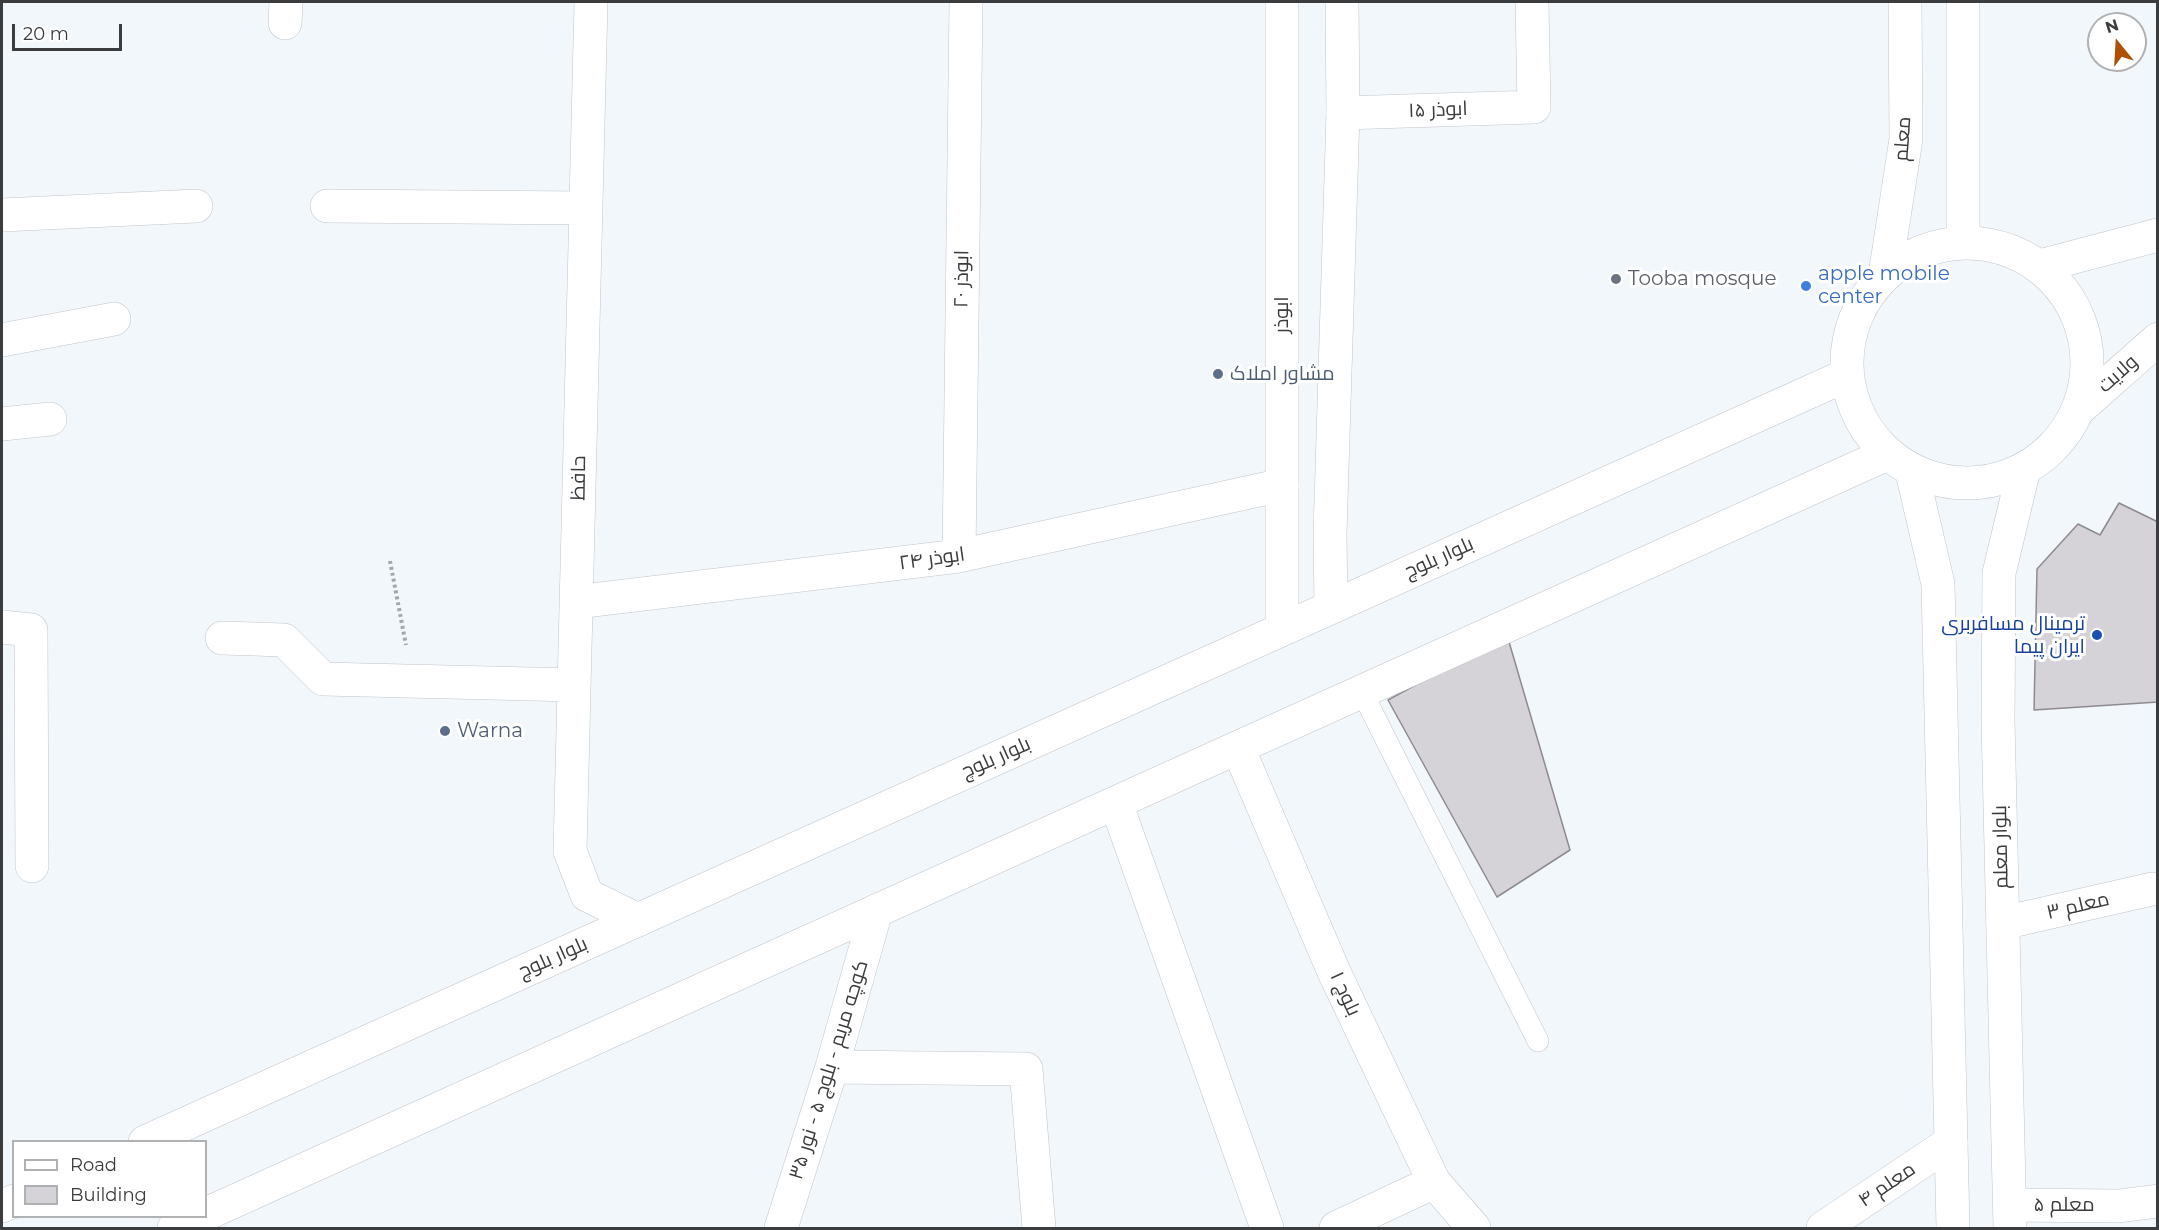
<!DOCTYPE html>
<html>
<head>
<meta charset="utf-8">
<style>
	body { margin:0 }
	#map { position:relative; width:2159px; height:1230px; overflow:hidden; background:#f2f7fc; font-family:Montserrat,sans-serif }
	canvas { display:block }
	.frame { position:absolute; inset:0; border:3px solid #3a3c3e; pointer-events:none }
	.legend { position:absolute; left:12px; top:1140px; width:195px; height:78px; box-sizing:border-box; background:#fff; border:2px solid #b0b1b2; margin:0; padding:8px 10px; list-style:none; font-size:18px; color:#3a3c3e }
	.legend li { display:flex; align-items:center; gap:12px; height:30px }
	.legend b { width:30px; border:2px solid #b0b1b2 }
	.north { position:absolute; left:2087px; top:12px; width:60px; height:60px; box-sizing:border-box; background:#fff; border:2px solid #b0b1b2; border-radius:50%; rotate:342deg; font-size:16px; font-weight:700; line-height:24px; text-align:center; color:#3a3c3e }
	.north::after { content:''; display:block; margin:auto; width:21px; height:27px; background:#ae4f02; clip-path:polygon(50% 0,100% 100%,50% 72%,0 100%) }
	.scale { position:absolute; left:12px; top:24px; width:110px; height:27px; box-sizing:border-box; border:3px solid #3a3c3e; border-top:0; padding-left:8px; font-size:18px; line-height:21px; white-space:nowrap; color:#3a3c3e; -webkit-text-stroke:4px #fff; paint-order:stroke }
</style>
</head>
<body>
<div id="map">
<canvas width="2159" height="1230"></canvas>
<div class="frame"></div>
<ul class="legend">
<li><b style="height:8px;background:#fff"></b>Road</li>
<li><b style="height:16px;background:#d5d3d8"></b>Building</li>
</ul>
<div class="north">N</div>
<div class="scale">20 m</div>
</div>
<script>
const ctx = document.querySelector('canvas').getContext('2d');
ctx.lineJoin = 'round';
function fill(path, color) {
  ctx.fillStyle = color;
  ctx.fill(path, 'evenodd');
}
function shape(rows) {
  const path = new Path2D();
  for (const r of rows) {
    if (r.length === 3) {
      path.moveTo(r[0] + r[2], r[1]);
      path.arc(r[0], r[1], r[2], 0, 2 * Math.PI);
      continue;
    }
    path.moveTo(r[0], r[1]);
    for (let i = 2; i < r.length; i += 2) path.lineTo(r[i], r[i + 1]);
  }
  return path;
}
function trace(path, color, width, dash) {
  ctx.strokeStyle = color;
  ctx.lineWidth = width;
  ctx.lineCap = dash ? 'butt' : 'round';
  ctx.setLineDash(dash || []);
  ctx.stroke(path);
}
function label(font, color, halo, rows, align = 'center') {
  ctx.font = font + ' Montserrat,Cairo,sans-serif';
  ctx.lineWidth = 6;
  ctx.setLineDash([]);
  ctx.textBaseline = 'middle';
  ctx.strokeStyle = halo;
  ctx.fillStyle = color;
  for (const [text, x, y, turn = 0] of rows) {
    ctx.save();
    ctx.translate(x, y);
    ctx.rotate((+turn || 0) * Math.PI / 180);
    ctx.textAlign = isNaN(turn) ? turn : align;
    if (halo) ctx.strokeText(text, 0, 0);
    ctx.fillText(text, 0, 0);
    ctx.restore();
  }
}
const building = shape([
	[2119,503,2158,522,2158,702,2034,710,2037,569,2078,524,2100,535,2119,503],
	[1507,635,1570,850,1497,897,1388,700,1507,635]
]);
const path = shape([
	[390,561,406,645]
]);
const lane = shape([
	[1362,692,1538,1041]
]);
const street = shape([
	[591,2,570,851,587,895,638,920],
	[285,23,286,2],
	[1343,113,1534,107,1532,2],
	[327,206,586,208],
	[2,215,196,206],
	[2,340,114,319],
	[2,424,50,419],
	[959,556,966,2],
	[576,602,959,556,1282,485],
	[2,627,31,630,32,866],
	[222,638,284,640,323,679,574,685],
	[1238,748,1334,972,1434,1182,1474,1228],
	[1116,803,1267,1228],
	[2003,923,2152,889],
	[832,1067,1026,1069,1039,1228],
	[2010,1205,2119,1206,2158,1201],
	[781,1228,832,1067,876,911],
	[1336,1228,1434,1182],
	[1823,1228,1951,1142]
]);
const secondary = shape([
	[1282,2,1282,629],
	[1963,2,1963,243],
	[1967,363,120],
	[2040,266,2158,235],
	[1885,275,1906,139,1905,2],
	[2079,409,2158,339],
	[1912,472,1938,584,1953,1228],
	[1331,607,1330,534,1343,113,1342,2],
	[145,1142,1847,375],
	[2,1206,14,1201],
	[206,1214,1887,454],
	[174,1228,200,1216],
	[2010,1228,1998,721,1999,573,2024,469]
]);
const markers = [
	[1616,279,6,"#6b7280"],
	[1806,286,6,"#3f7fe0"],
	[1218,374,6,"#5c6f8a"],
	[2097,635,6,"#1a4fb4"],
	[445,731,6,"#5c6f8a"]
];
const streetNames = [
	["ابوذر ۱۵",1438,110,-2],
	["معلم",1903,139,-86],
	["ابوذر ۲۰",962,279,-89],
	["ابوذر",1282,315,-90],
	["ولایت",2118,374,-42],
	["حافظ",579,478,-89],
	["بلوار بلوچ",1439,558,-24],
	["ابوذر ۲۴",932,559,-8],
	["بلوار بلوچ",996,758,-24],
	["بلوار معلم",2001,847,-91],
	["معلم ۳",2078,906,-13],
	["بلوار بلوچ",553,958,-24],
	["بلوچ ۱",1345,994,65],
	["کوچه مریم - بلوچ ۵ - نور ۳۵",829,1070,-73],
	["معلم ۴",1887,1185,-34],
	["معلم ۵",2064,1205]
];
const shopNames = [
	["apple mobile",1818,274],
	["center",1818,297]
];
const worshipNames = [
	["Tooba mosque",1628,279]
];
const serviceNames = [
	["مشاور املاک",1230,374],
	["Warna",457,731]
];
const transitNames = [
	["ترمینال مسافربری",2085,624],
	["ایران پیما",2085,647]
];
fill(building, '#d5d3d8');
trace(building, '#8d8b90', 1.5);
trace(lane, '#c0c4c9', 22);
trace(street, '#c0c4c9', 34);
trace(secondary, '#c0c4c9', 34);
trace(path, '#a4a8ab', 4, [3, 3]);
trace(lane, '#fff', 21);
trace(street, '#fff', 33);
trace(secondary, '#fff', 33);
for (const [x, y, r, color] of markers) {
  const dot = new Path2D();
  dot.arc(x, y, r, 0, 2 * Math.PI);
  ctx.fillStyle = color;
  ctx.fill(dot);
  trace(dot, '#fff', 2);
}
label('20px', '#3a3c3e', '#fff', streetNames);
label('20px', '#366cbe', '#fff', shopNames, 'left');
label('20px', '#5b616d', '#fff', worshipNames, 'left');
label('20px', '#4e5e75', '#fff', serviceNames, 'left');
label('20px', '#164399', '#fff', transitNames, 'right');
</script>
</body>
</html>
